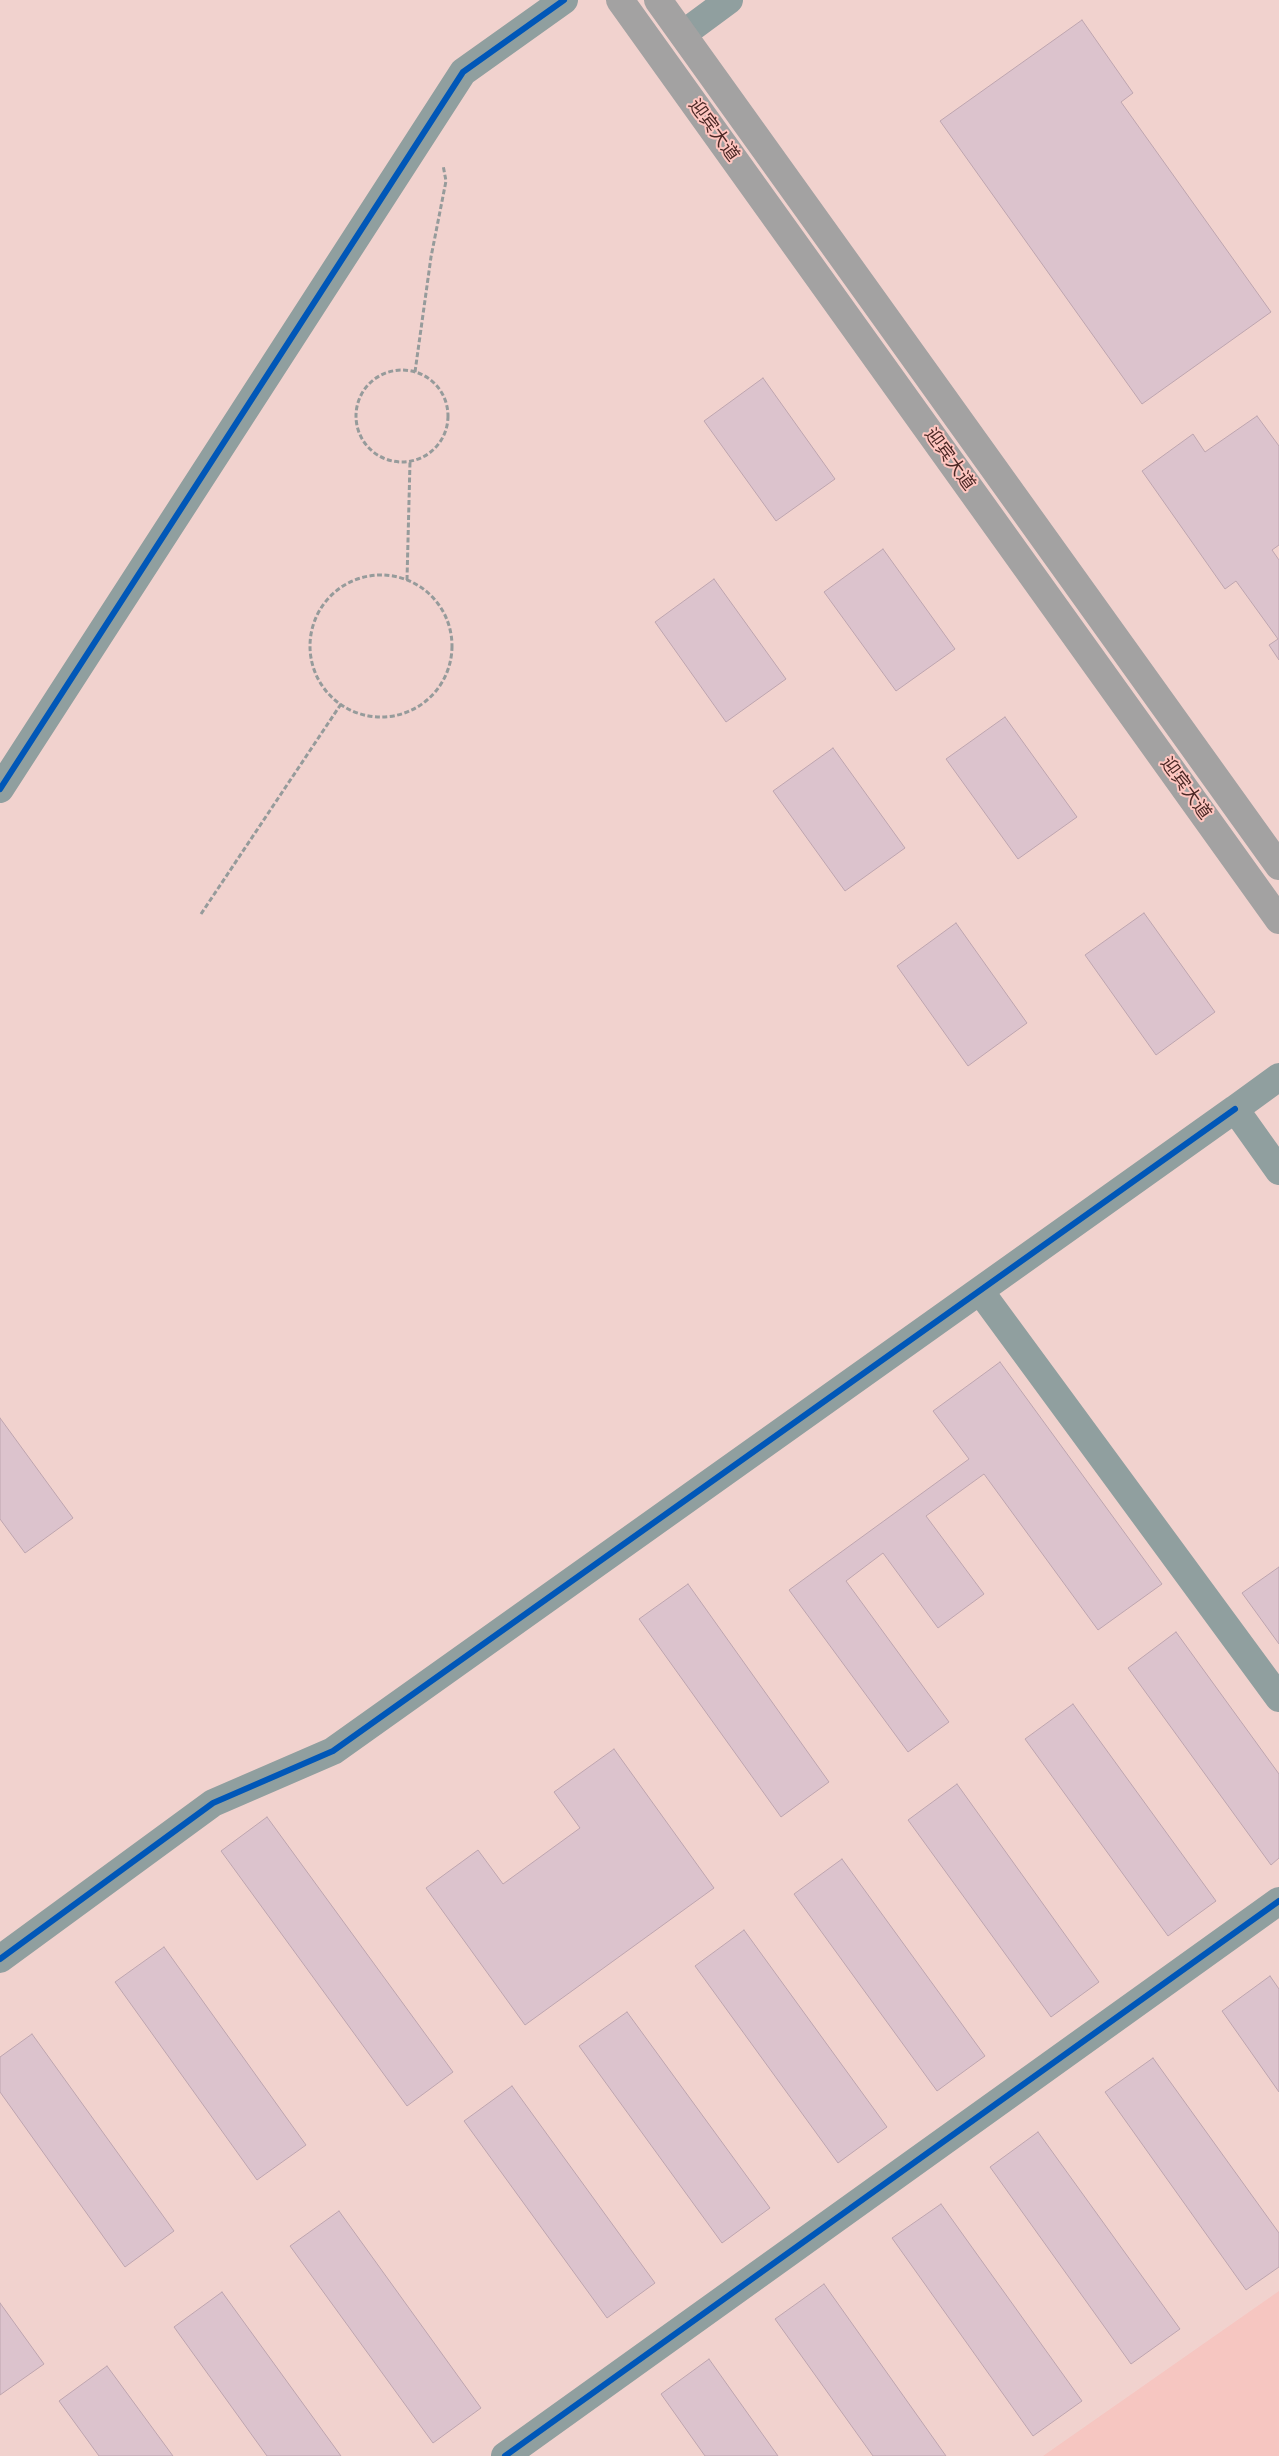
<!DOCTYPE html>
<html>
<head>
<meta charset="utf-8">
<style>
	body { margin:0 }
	canvas { display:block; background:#f1d2ce }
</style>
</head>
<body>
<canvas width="1279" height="2456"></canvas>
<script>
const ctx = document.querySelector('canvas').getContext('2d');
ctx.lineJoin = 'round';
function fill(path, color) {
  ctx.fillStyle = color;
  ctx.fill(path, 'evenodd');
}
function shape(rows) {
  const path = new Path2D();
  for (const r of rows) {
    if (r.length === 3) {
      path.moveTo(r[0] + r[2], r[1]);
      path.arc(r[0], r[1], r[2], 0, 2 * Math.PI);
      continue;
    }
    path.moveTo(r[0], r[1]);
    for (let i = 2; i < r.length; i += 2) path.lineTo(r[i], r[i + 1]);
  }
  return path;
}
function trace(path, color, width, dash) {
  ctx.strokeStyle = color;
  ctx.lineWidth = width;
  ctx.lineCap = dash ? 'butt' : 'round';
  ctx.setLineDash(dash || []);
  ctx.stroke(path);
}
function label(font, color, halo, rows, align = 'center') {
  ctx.font = font + ' Jost,"Noto Sans SC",sans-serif';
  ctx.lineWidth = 4;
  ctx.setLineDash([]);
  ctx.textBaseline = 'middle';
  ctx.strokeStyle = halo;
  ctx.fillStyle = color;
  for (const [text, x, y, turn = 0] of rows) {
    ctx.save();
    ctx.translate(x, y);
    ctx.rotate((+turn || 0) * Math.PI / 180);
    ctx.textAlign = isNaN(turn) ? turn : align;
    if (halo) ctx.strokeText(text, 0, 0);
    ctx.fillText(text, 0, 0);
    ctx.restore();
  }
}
const built = shape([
	[1279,2291,1279,2456,1043,2456]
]);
const building = shape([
	[1082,20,1133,93,1121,102,1271,312,1142,404,940,121,1082,20],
	[763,378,835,479,776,521,704,421,763,378],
	[1257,416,1279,446,1279,545,1272,550,1279,560,1279,660,1269,645,1278,639,1236,581,1225,589,1142,471,1193,434,1205,452,1257,416],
	[883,549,955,649,896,691,824,592,883,549],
	[714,579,786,679,726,722,655,622,714,579],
	[1005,717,1077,817,1018,859,946,759,1005,717],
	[833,748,905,848,845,891,773,791,833,748],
	[1144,913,1215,1012,1156,1055,1085,955,1144,913],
	[956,923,1027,1023,968,1066,897,966,956,923],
	[1000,1362,1162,1584,1098,1630,984,1474,926,1516,984,1594,938,1628,883,1553,846,1581,949,1722,908,1752,789,1590,969,1459,933,1411,1000,1362],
	[0,1418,73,1518,25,1553,0,1519,0,1418],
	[1279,1567,1279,1644,1242,1593,1279,1567],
	[688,1584,829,1782,781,1817,639,1619,688,1584],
	[1176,1632,1279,1774,1279,1858,1271,1865,1128,1668,1176,1632],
	[1073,1704,1216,1901,1168,1936,1025,1739,1073,1704],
	[614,1749,714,1888,525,2025,426,1888,478,1850,503,1884,580,1828,554,1792,614,1749],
	[957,1784,1099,1982,1051,2017,908,1820,957,1784],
	[267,1817,453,2072,407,2106,221,1851,267,1817],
	[842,1859,985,2056,937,2091,794,1894,842,1859],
	[744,1930,887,2127,838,2163,695,1966,744,1930],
	[164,1947,306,2145,257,2180,115,1982,164,1947],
	[1270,1976,1279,1989,1279,2092,1222,2011,1270,1976],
	[627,2012,770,2208,722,2243,579,2046,627,2012],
	[32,2034,174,2231,125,2267,0,2092,0,2057,32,2034],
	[1153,2058,1279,2233,1279,2267,1246,2290,1105,2092,1153,2058],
	[512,2086,655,2283,607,2318,464,2121,512,2086],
	[1038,2132,1180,2329,1131,2364,990,2167,1038,2132],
	[941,2204,1082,2401,1033,2436,892,2238,941,2204],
	[339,2211,481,2408,433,2443,290,2246,339,2211],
	[824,2284,946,2456,873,2456,775,2319,824,2284],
	[222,2292,341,2456,267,2456,174,2327,222,2292],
	[0,2303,44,2364,0,2395,0,2303],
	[709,2359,778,2456,705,2456,661,2394,709,2359],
	[107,2366,173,2456,99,2456,59,2401,107,2366]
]);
const path = shape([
	[402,416,46],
	[415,372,431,257,446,181,443,165],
	[381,646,71],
	[407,580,410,462],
	[201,914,341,704]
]);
const minor = shape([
	[683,34,729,0],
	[0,789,463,72,564,0],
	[1279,1077,1235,1109,1279,1171],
	[980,1291,1279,1698],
	[0,1959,213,1803,333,1751,1235,1109],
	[505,2456,1279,1901]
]);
const primary = shape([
	[620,0,1279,920],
	[658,0,1279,866]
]);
const cycleway = shape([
	[0,789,463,72,564,0],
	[0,1959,213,1803,333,1751,1235,1109],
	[505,2456,1279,1901]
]);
const streetNames = [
	["迎宾大道",713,131,54],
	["迎宾大道",949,460,54],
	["迎宾大道",1185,789,54]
];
fill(built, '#f6c6c1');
fill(building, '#dcc3cd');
trace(building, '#bea5af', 1);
trace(path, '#969b9b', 3, [5, 2.5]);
trace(minor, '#909f9f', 28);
trace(primary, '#a3a2a2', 28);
trace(cycleway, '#0057b8', 6);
label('18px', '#4c2825', '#ffc6c0', streetNames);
</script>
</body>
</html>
